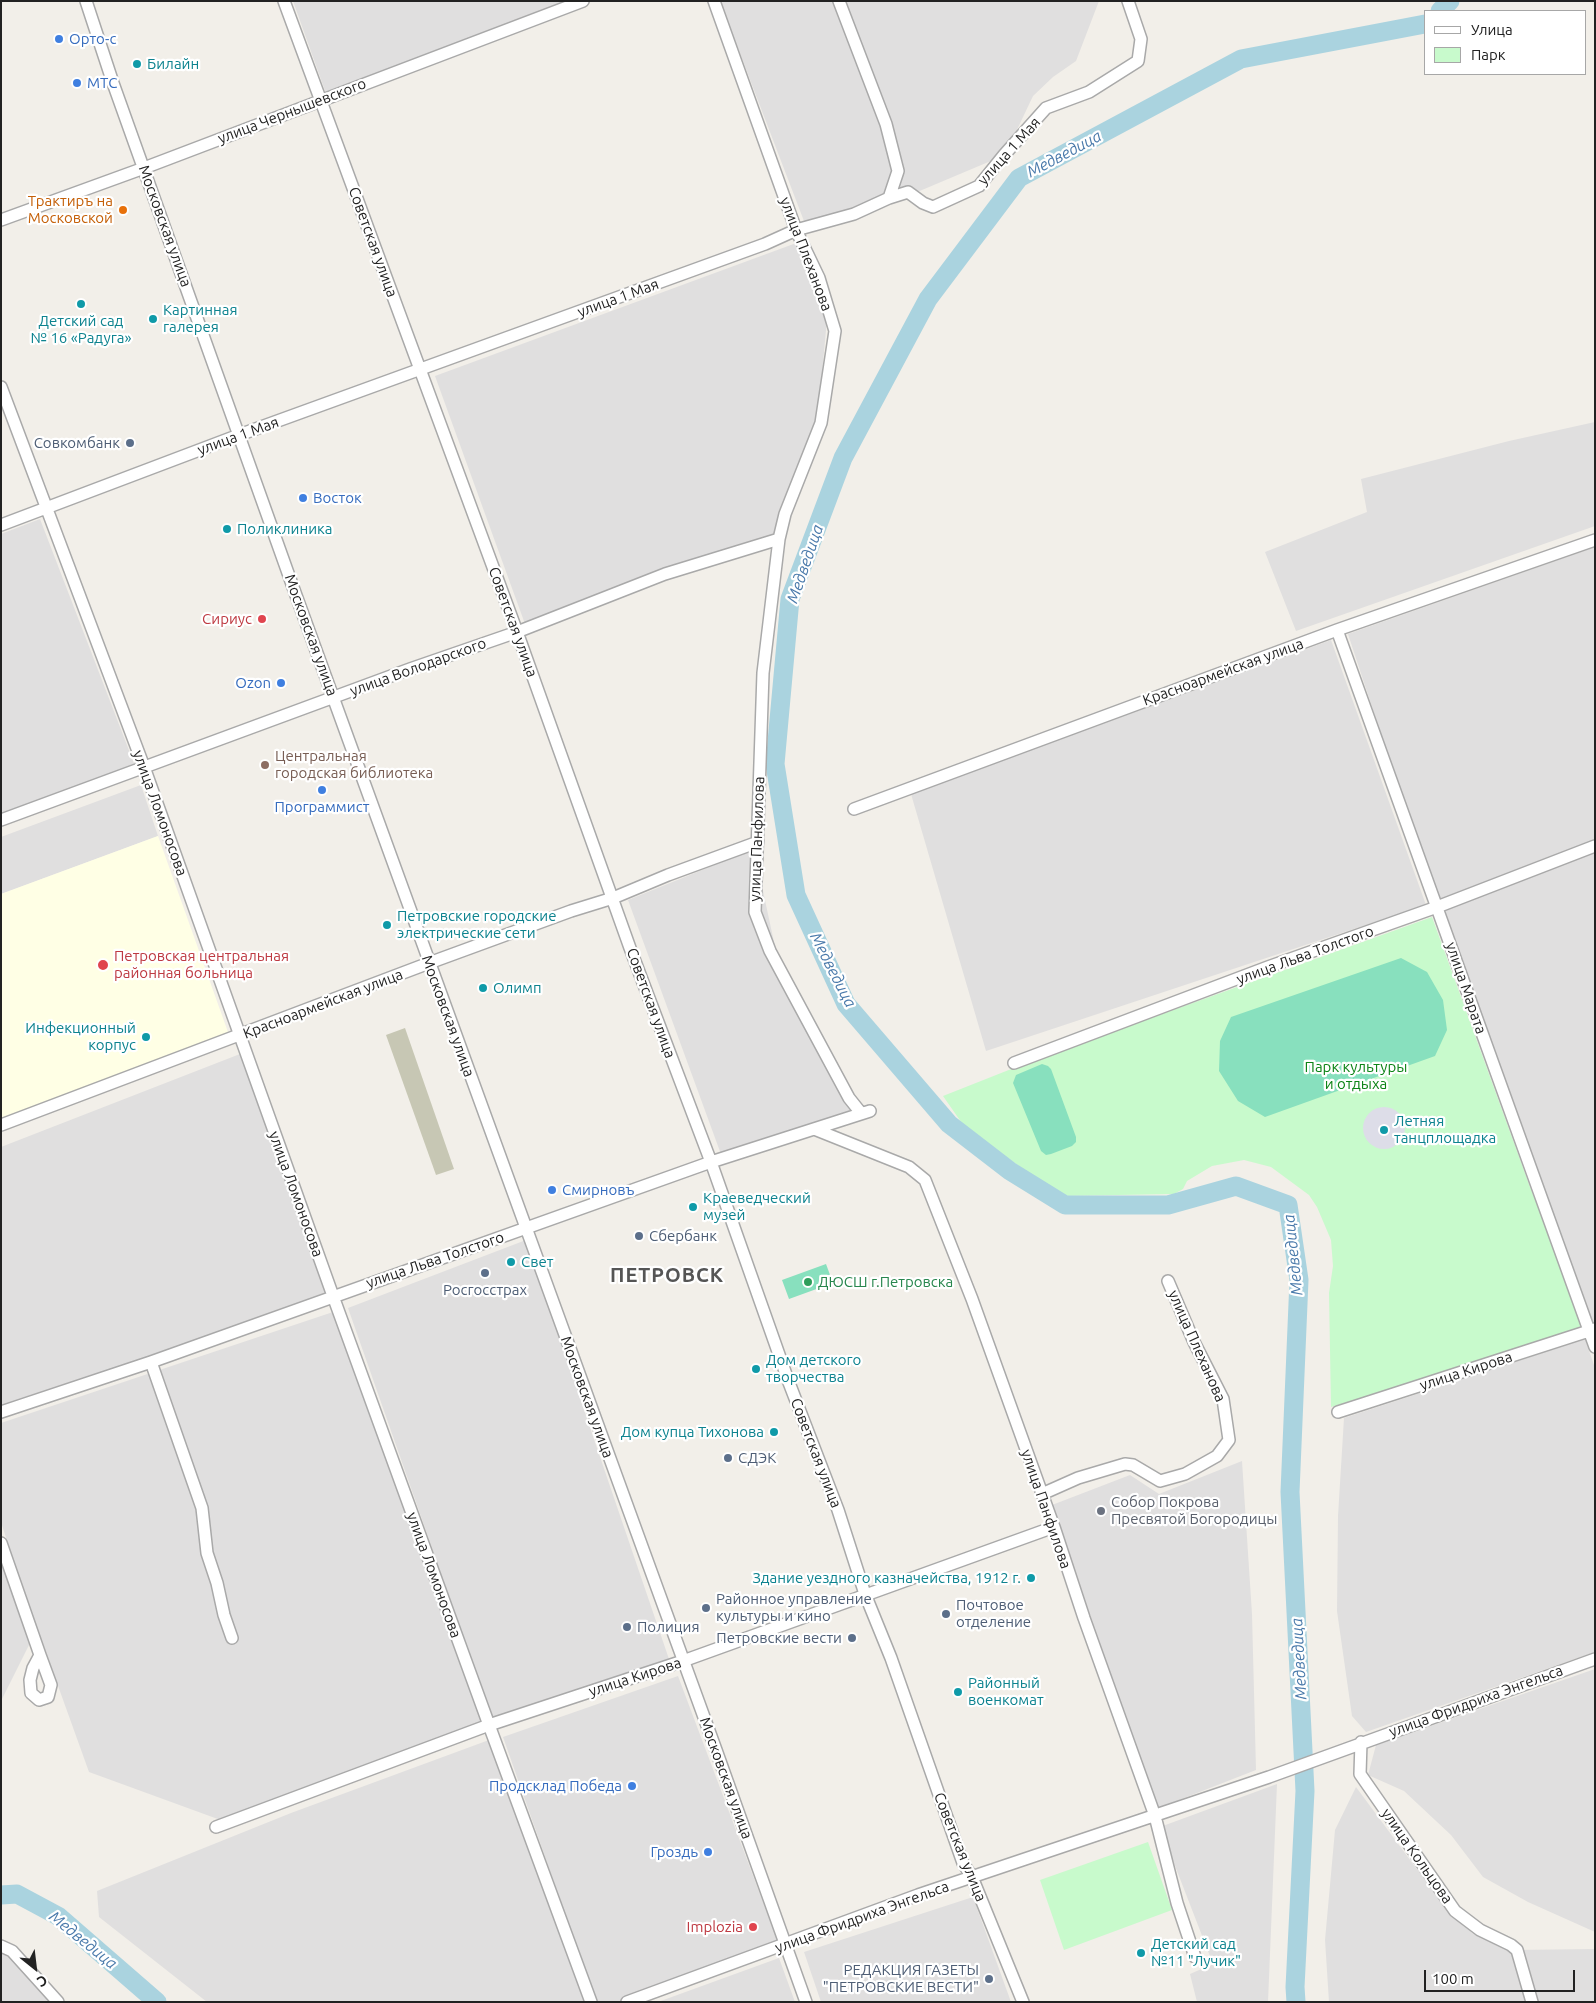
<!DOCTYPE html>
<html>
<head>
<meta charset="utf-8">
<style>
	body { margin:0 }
	#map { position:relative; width:1596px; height:2003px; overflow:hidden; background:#f2efe9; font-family:Ubuntu,sans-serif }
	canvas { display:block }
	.frame { position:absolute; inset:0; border:2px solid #222; pointer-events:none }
	.legend { position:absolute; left:1424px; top:10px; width:162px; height:65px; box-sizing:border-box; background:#fff; border:1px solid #a7a7a7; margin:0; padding:6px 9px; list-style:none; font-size:15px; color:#222 }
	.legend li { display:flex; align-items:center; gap:10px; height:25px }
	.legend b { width:25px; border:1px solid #a7a7a7 }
	.north { position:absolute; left:10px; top:1943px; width:50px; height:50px; -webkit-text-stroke:4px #fff; paint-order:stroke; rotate:151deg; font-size:14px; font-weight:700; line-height:20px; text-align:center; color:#222 }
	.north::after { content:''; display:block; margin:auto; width:18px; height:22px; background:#222; clip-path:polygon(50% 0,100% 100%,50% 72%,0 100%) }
	.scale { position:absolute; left:1424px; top:1970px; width:151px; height:22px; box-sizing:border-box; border:2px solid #222; border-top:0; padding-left:6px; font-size:15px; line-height:18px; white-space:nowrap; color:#222; -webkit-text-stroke:4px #fff; paint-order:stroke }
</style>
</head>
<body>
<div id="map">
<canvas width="1596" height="2003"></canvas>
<div class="frame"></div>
<ul class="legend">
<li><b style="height:6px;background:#fff"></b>Улица</li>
<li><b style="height:14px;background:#c8facc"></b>Парк</li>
</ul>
<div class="north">С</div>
<div class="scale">100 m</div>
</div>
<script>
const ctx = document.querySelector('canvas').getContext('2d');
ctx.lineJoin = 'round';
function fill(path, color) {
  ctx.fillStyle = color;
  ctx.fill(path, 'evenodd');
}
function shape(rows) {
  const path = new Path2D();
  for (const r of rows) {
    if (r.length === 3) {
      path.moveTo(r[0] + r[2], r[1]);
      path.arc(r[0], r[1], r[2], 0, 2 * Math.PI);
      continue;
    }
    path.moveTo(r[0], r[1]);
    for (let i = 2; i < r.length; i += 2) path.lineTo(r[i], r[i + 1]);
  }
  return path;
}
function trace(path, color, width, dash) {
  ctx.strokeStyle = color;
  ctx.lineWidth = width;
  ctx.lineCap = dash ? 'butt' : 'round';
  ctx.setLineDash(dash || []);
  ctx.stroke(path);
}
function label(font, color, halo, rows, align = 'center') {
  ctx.font = font + ' Ubuntu,sans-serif';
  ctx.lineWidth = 4.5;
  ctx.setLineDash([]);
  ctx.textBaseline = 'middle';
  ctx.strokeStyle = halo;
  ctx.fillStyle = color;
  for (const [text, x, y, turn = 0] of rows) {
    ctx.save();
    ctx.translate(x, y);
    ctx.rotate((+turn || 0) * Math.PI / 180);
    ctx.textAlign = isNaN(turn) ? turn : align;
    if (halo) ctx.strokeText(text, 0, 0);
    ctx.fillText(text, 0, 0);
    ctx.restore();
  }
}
const residential = shape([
	[293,1,575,1,329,102],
	[720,1,1099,1,1076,61,1053,77,1033,96,1005,155,903,198,807,229],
	[799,242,827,319,817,429,783,534,525,624,435,376],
	[1595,422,1595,526,1296,631,1265,552,1367,512,1361,479,1509,441],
	[40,519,135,766,1,817,1,534],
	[1595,547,1595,840,1436,901,1348,634],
	[1331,640,1426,905,986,1051,911,794],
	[141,785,158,836,1,894,1,837],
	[754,849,777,956,856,1115,722,1157,628,900],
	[1595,852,1595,1324,1593,1325,1442,911],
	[240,1054,329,1296,1,1406,1,1147],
	[526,1240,670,1662,494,1725,348,1308],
	[336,1311,484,1724,226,1822,89,1772,16,1569,1,1522,1,1423],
	[1585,1339,1595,1368,1595,1652,1366,1732,1352,1716,1337,1611,1338,1516,1344,1418],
	[1242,1461,1252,1614,1256,1770,1156,1809,1052,1505,1130,1475,1159,1494],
	[1,1556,30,1643,1,1701],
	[1595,1669,1595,1932,1528,1902,1483,1877,1451,1835,1404,1791,1368,1775,1376,1745],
	[678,1676,778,1942,624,2002,596,2002,503,1737],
	[489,1740,584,2002,207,2002,99,1917,97,1891,291,1813],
	[1277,1784,1268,2002,1197,2002,1190,1974,1213,1964,1160,1827],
	[1356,1787,1416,1868,1472,1933,1513,1950,1595,1949,1595,2002,1329,2002,1325,1940,1335,1830],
	[973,1897,1011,2002,821,2002,804,1952],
	[1,1952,9,1956,51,2002,1,2002],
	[779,1958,795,2002,658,2002]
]);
const education = shape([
	[158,836,229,1035,1,1118,1,894]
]);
const construction = shape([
	[405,1028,454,1169,436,1175,386,1035]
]);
const park = shape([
	[1432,917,1530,1187,1586,1330,1331,1407,1329,1293,1333,1266,1331,1240,1317,1207,1309,1195,1271,1167,1244,1160,1212,1166,1187,1181,1183,1189,1174,1194,1062,1196,966,1129,943,1096,1034,1060],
	[1148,1842,1172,1910,1064,1950,1040,1880]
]);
const pitch = shape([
	[1401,958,1427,972,1443,1000,1447,1030,1435,1056,1265,1117,1238,1101,1219,1071,1220,1041,1231,1017],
	[1042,1064,1048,1066,1051,1069,1076,1137,1076,1142,1072,1146,1051,1154,1046,1155,1041,1151,1013,1083,1016,1075],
	[826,1264,833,1283,789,1299,782,1280]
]);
const plaza = shape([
	[1384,1128,21]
]);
const river = shape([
	[1440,11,1450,1],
	[1,1895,17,1894,58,1916,157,2002],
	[1296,2002,1295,1987,1305,1791,1290,1492,1299,1280,1288,1205,1236,1186,1168,1205,1065,1205,1010,1171,949,1124,846,1004,796,895,775,764,790,599,843,458,928,299,1019,178,1241,59,1425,24]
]);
const minor = shape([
	[86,1,113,83,293,587,716,1750,806,2002],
	[284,1,517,632,630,948,711,1162,788,1380,838,1510,865,1594,891,1658,963,1863,972,1877,1023,2002],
	[714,1,796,230,819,278,835,331,821,423,785,514,779,539,763,673,755,912,770,951,849,1098,861,1113],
	[839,1,886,124,898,171,889,198],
	[1,220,144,168,583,1],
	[1,387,144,767,333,1296,489,1725,591,2002],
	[1,525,239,435,765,244,796,230,854,214,889,198,908,192,923,203,933,207,979,186,1004,155,1046,108,1089,92,1138,61,1141,39,1128,1],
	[1337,630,1595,1347],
	[854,809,1337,630,1595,540],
	[1,820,410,669,517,632,665,574,779,539],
	[1014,1063,1268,967,1437,907,1595,846],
	[1,1125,429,963,571,911,613,898,668,875,758,842],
	[814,1129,909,1167,925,1180,972,1299,1054,1527,1084,1618,1155,1816,1177,1903,1195,1957],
	[151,1362,202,1508,207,1553,217,1583,224,1615,232,1638],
	[1,1412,151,1362,711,1162,870,1111],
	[1338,1412,1595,1329],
	[1042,1494,1078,1478,1125,1464,1133,1465,1160,1481,1185,1474,1217,1456,1229,1440,1223,1399,1194,1342,1168,1281],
	[1,1543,40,1655,51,1685,48,1697,39,1700,31,1693,30,1680,33,1668,40,1655],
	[1361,1742,1360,1774,1455,1911,1480,1930,1511,1945,1517,1950,1532,2002],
	[216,1827,489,1725,683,1661,1054,1527],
	[1,1946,12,1951,58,2002],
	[627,2002,918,1895,1269,1777,1595,1659]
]);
const markers = [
	[59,39,5,"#3f7fe0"],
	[137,64,5,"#0f9aa8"],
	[77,83,5,"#3f7fe0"],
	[123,210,5,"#e8710a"],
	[81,304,5,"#0f9aa8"],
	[153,319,5,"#0f9aa8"],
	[130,443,5,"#5c6f8a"],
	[303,498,5,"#3f7fe0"],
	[227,529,5,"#0f9aa8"],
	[262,619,5,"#e0444e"],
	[281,683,5,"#3f7fe0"],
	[265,765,5,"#8d6e63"],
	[322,790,5,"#3f7fe0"],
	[387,925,5,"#0f9aa8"],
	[103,965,6,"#e0444e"],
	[483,988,5,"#0f9aa8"],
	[146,1037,5,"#0f9aa8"],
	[1384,1130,5,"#0f9aa8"],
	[552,1190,5,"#3f7fe0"],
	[693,1207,5,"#0f9aa8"],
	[639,1236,5,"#5c6f8a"],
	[511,1262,5,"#0f9aa8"],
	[485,1273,5,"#5c6f8a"],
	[808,1282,5,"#2e9e5b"],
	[756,1369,5,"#0f9aa8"],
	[774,1432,5,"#0f9aa8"],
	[728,1458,5,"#5c6f8a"],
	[1101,1511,5,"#6b7280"],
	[1031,1578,5,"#0f9aa8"],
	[706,1608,5,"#5c6f8a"],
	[946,1614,5,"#5c6f8a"],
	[627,1627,5,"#5c6f8a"],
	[852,1638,5,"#5c6f8a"],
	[958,1692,5,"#0f9aa8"],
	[632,1786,5,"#3f7fe0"],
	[708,1852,5,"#3f7fe0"],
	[753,1927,5,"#e0444e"],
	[1141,1953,5,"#0f9aa8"],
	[989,1979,5,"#5c6f8a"]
];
const shopNames = [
	["Орто-с",69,39],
	["МТС",87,83],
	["Восток",313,498],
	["Ozon",271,683,"right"],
	["Программист",322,807,"center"],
	["Смирновъ",562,1190],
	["Продсклад Победа",622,1786,"right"],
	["Гроздь",698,1852,"right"]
];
const cultureNames = [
	["Билайн",147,64],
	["Картинная",163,310],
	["галерея",163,327],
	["Детский сад",81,321,"center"],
	["№ 16 «Радуга»",81,338,"center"],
	["Поликлиника",237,529],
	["Петровские городские",397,916],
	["электрические сети",397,933],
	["Олимп",493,988],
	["Инфекционный",136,1028,"right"],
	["корпус",136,1045,"right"],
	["Летняя",1394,1121],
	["танцплощадка",1394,1138],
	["Краеведческий",703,1198],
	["музей",703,1215],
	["Свет",521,1262],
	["Дом детского",766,1360],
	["творчества",766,1377],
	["Дом купца Тихонова",764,1432,"right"],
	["Здание уездного казначейства, 1912 г.",1021,1578,"right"],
	["Районный",968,1683],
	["военкомат",968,1700],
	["Детский сад",1151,1944],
	["№11 \"Лучик\"",1151,1961]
];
const streetNames = [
	["улица Чернышевского",292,111,-21],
	["улица 1 Мая",1009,151,-48],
	["Московская улица",165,226,70],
	["Советская улица",373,242,70],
	["улица Плеханова",806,254,69],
	["улица 1 Мая",618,298,-20],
	["улица 1 Мая",238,436,-20],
	["Советская улица",513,622,70],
	["Московская улица",311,635,70],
	["улица Володарского",418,667,-20],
	["Красноармейская улица",1223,672,-20],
	["улица Ломоносова",160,813,70],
	["улица Панфилова",757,839,-88],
	["улица Льва Толстого",1305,955,-20],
	["улица Марата",1466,988,71],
	["Советская улица",651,1003,70],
	["Красноармейская улица",323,1004,-21],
	["Московская улица",448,1016,70],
	["улица Ломоносова",296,1194,70],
	["улица Льва Толстого",435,1260,-19],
	["улица Плеханова",1197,1346,66],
	["улица Кирова",1466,1371,-18],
	["Московская улица",587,1397,70],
	["Советская улица",816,1453,69],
	["улица Панфилова",1046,1509,71],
	["улица Ломоносова",434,1575,70],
	["улица Кирова",635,1677,-18],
	["улица Фридриха Энгельса",1476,1701,-20],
	["Московская улица",726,1778,70],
	["Советская улица",960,1847,68],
	["улица Кольцова",1417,1856,55],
	["улица Фридриха Энгельса",862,1917,-20]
];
const foodNames = [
	["Трактиръ на",113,201],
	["Московской",113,218]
];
const serviceNames = [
	["Совкомбанк",120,443,"right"],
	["Сбербанк",649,1236],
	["Росгосстрах",485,1290,"center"],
	["СДЭК",738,1458],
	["Районное управление",716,1599],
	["культуры и кино",716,1616],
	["Почтовое",956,1605],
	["отделение",956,1622],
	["Полиция",637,1627],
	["Петровские вести",842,1638,"right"],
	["РЕДАКЦИЯ ГАЗЕТЫ",979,1970,"right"],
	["\"ПЕТРОВСКИЕ ВЕСТИ\"",979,1987,"right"]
];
const healthNames = [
	["Сириус",252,619],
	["Петровская центральная",114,956,"left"],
	["районная больница",114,973,"left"],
	["Implozia",743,1927]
];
const educationNames = [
	["Центральная",275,756],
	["городская библиотека",275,773]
];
const parkNames = [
	["Парк культуры",1356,1067],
	["и отдыха",1356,1084]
];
const leisureNames = [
	["ДЮСШ г.Петровска",818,1282]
];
const worshipNames = [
	["Собор Покрова",1111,1502],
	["Пресвятой Богородицы",1111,1519]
];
const waterNames = [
	["Медведица",1064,154,-28],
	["Медведица",805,564,-71],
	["Медведица",833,970,63],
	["Медведица",1293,1255,-96],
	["Медведица",1299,1659,-93],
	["Медведица",83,1940,39]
];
const districtNames = [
	["ПЕТРОВСК",667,1275]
];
fill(residential, '#e0dfdf');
fill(education, '#ffffe5');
fill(construction, '#c7c7b4');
fill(park, '#c8facc');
fill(pitch, '#88e0be');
fill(plaza, '#dddde8');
trace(river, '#aad3df', 19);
trace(minor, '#a9a9a9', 14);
trace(minor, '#fff', 11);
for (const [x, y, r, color] of markers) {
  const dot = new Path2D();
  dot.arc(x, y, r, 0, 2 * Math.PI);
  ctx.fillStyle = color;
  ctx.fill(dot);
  trace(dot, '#fff', 2);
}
label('15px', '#366cbe', '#fff', shopNames, 'left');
label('15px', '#0d838f', '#fff', cultureNames, 'left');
label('15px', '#222', '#fff', streetNames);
label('15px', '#c56008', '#fff', foodNames, 'right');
label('15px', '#4e5e75', '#fff', serviceNames, 'left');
label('15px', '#be3a42', '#fff', healthNames, 'right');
label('15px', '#785e54', '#fff', educationNames, 'left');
label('15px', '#0c8416', '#fff', parkNames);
label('15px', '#27864d', '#fff', leisureNames, 'left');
label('15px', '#5b616d', '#fff', worshipNames, 'left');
label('italic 16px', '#4a7aab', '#fff', waterNames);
ctx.letterSpacing = '1px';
label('bold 20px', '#555', '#fff', districtNames);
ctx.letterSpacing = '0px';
</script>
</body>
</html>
